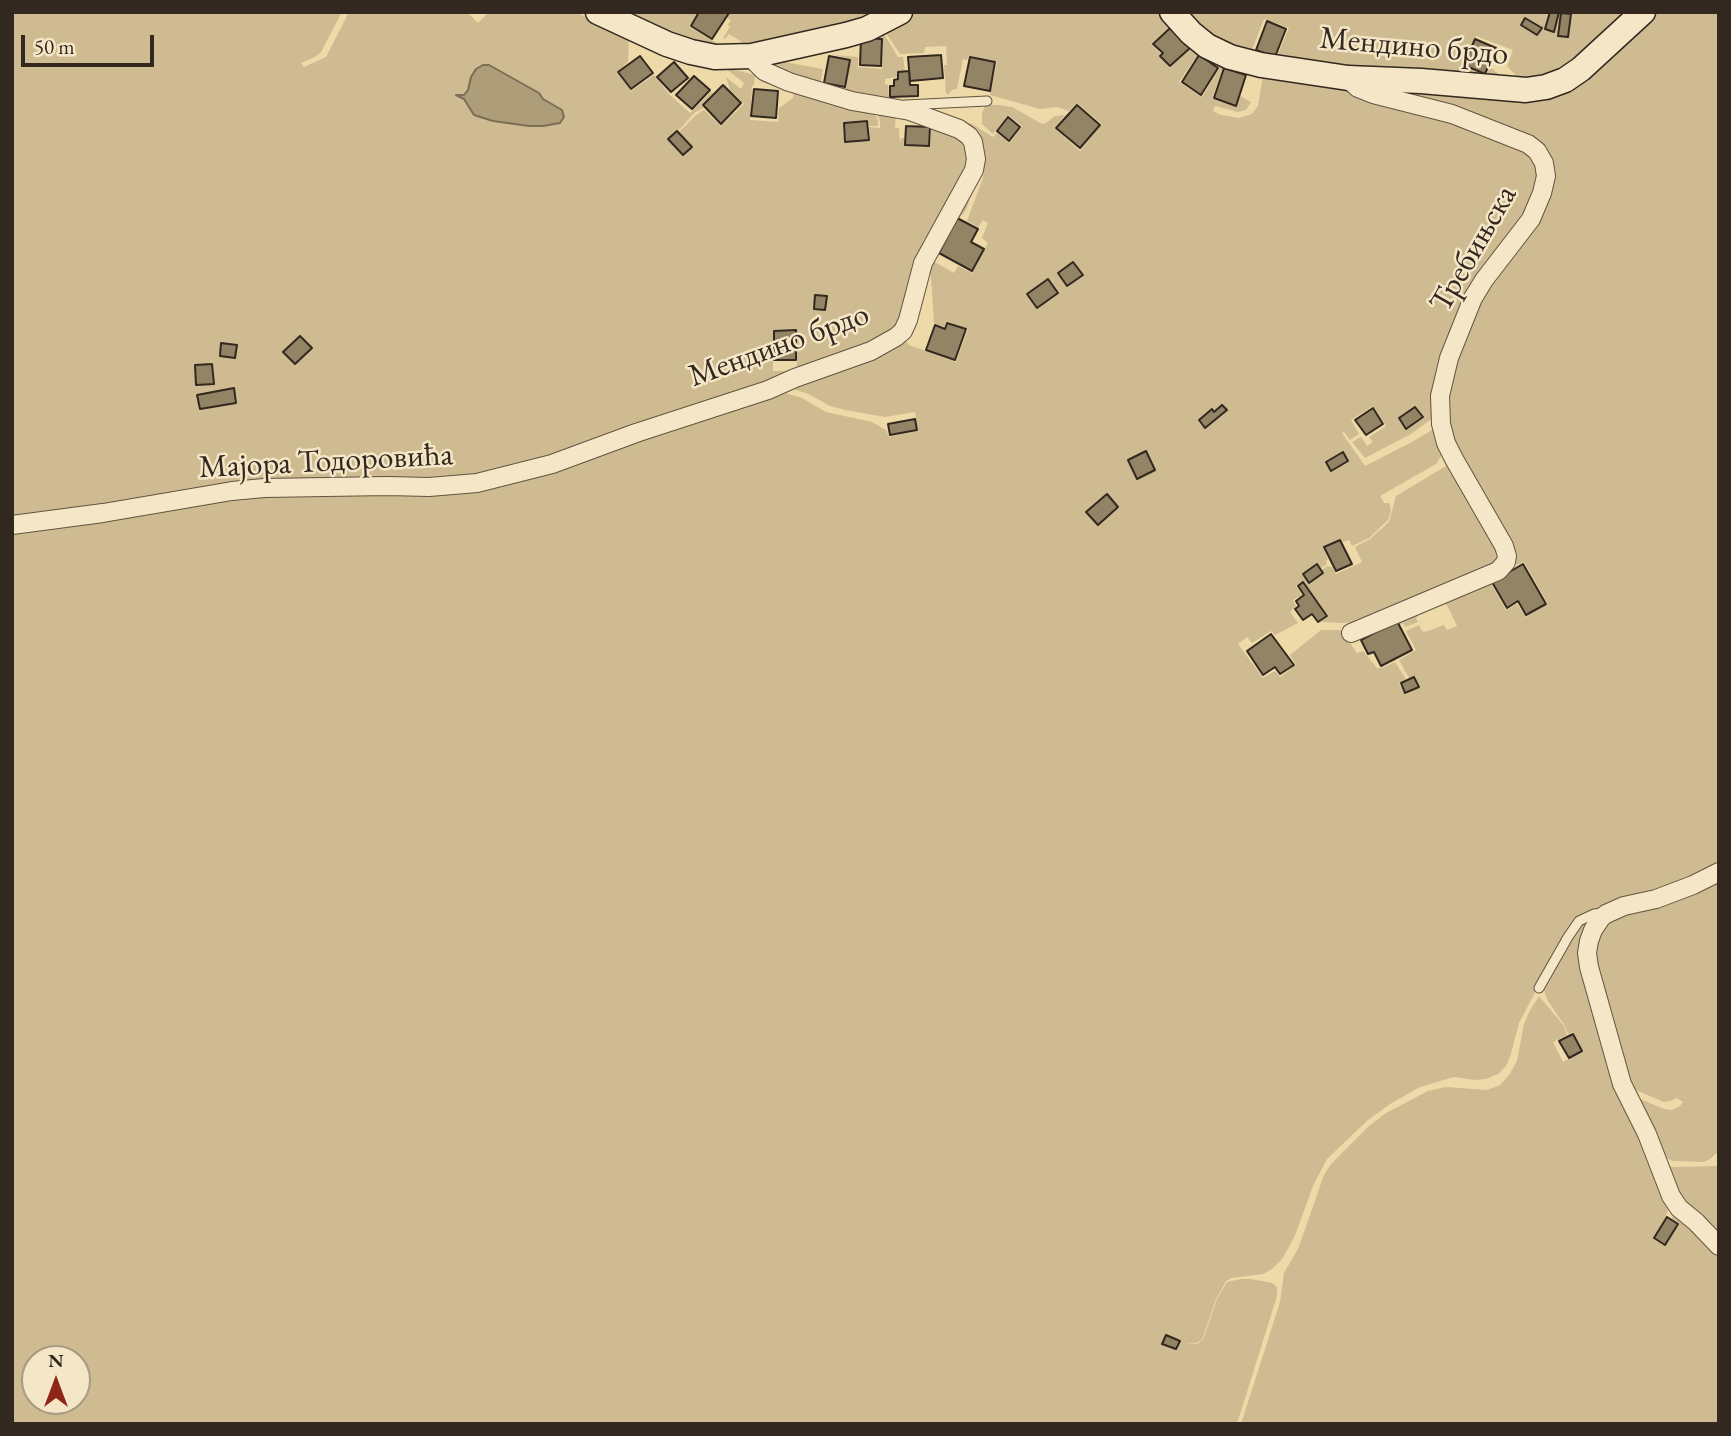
<!DOCTYPE html>
<html>
<head>
<meta charset="utf-8">
<style>
	body { margin:0 }
	#map { position:relative; width:1731px; height:1436px; overflow:hidden; background:#eed9a8; font-family:"EB Garamond",serif }
	canvas { display:block }
	.frame { position:absolute; inset:0; border:14px solid #32281f; pointer-events:none }
	.north { position:absolute; left:21px; top:1345px; width:70px; height:70px; box-sizing:border-box; background:#f4e6c6; border:2px solid #a69a83; border-radius:50%; rotate:0deg; font-size:19px; font-weight:700; line-height:28px; text-align:center; color:#32281f }
	.north::after { content:''; display:block; margin:auto; width:24px; height:32px; background:#8f2418; clip-path:polygon(50% 0,100% 100%,50% 72%,0 100%) }
	.scale { position:absolute; left:21px; top:35px; width:133px; height:32px; box-sizing:border-box; border:4px solid #32281f; border-top:0; padding-left:9px; font-size:21px; line-height:24px; white-space:nowrap; color:#32281f; -webkit-text-stroke:5px #f4e6c6; paint-order:stroke }
</style>
</head>
<body>
<div id="map">
<canvas width="1731" height="1436"></canvas>
<div class="frame"></div>
<div class="north">N</div>
<div class="scale">50 m</div>
</div>
<script>
const ctx = document.querySelector('canvas').getContext('2d');
ctx.lineJoin = 'round';
function fill(path, color) {
  ctx.fillStyle = color;
  ctx.fill(path, 'evenodd');
}
function shape(rows) {
  const path = new Path2D();
  for (const r of rows) {
    path.moveTo(r[0], r[1]);
    for (let i = 2; i < r.length; i += 2) path.lineTo(r[i], r[i + 1]);
  }
  return path;
}
function trace(path, color, width, dash) {
  ctx.strokeStyle = color;
  ctx.lineWidth = width;
  ctx.lineCap = dash ? 'butt' : 'round';
  ctx.setLineDash(dash || []);
  ctx.stroke(path);
}
function label(font, color, halo, rows, align = 'center') {
  ctx.font = font + ' "EB Garamond",serif';
  ctx.lineWidth = 5;
  ctx.setLineDash([]);
  ctx.textBaseline = 'middle';
  ctx.strokeStyle = halo;
  ctx.fillStyle = color;
  for (const [text, x, y, turn = 0] of rows) {
    ctx.save();
    ctx.translate(x, y);
    ctx.rotate((+turn || 0) * Math.PI / 180);
    ctx.textAlign = isNaN(turn) ? turn : align;
    if (halo) ctx.strokeText(text, 0, 0);
    ctx.fillText(text, 0, 0);
    ctx.restore();
  }
}
const green = shape([
	[12,12,342,12,321,52,315,57,301,63,304,67,326,57,349,12,467,12,478,23,489,12,575,12,629,36,628,62,617,72,631,91,654,75,670,95,690,113,711,92,713,93,701,105,703,108,694,113,680,129,676,131,668,139,683,156,693,147,679,132,696,115,704,110,721,126,744,104,730,90,726,77,741,89,744,83,724,67,755,75,754,85,752,86,750,120,778,122,779,108,793,98,794,91,757,81,785,85,873,112,878,120,878,126,869,126,868,120,843,122,844,143,870,140,869,127,880,128,880,120,875,111,896,112,895,128,899,128,900,143,901,138,905,138,905,146,930,147,932,122,957,131,972,156,907,314,890,337,797,369,797,330,773,330,773,371,785,371,783,378,778,382,471,481,395,483,12,522],
	[489,65,539,93,542,99,550,102,529,126,493,121,468,107,464,99,460,96,464,95,468,90,471,77],
	[618,12,698,12,689,27,727,49,716,50],
	[731,12,883,12,865,22,750,47,729,34,725,39,723,38,730,27,728,25,731,20,727,18],
	[918,12,1162,12,1171,25,1151,44,1161,54,1159,56,1170,68,1191,48,1185,40,1200,51,1179,82,1202,97,1220,68,1210,61,1211,58,1224,64,1212,99,1236,107,1240,96,1251,102,1246,110,1238,112,1215,106,1213,111,1221,115,1239,118,1252,114,1258,106,1263,75,1267,74,1348,86,1356,92,1377,100,1440,115,1475,127,1513,142,1530,151,1534,156,1539,169,1539,177,1534,201,1510,240,1487,266,1455,330,1438,384,1434,417,1411,434,1365,458,1352,442,1361,437,1367,446,1373,442,1369,437,1386,426,1373,406,1351,420,1359,434,1350,440,1344,432,1342,433,1365,466,1412,442,1437,427,1444,443,1444,452,1436,464,1380,496,1384,503,1389,503,1391,511,1388,520,1369,538,1352,546,1349,540,1343,542,1341,539,1323,546,1328,560,1326,561,1327,564,1321,568,1317,563,1302,574,1309,583,1324,573,1322,570,1327,566,1332,567,1336,574,1362,562,1355,547,1370,539,1389,522,1396,496,1451,463,1503,553,1503,558,1501,563,1493,569,1389,614,1359,622,1342,623,1321,622,1329,616,1303,581,1296,586,1302,595,1293,600,1296,606,1290,612,1298,623,1275,635,1271,631,1252,643,1247,637,1238,644,1263,678,1275,671,1280,677,1296,665,1290,655,1321,630,1341,630,1357,653,1363,651,1377,668,1382,668,1395,662,1406,679,1399,683,1406,695,1420,687,1415,676,1409,678,1399,660,1416,650,1406,631,1419,625,1422,631,1425,632,1444,625,1447,630,1457,626,1447,605,1440,602,1417,612,1418,616,1416,618,1418,622,1405,627,1403,623,1400,625,1397,620,1367,635,1366,633,1450,595,1489,580,1506,610,1517,604,1526,617,1548,604,1524,562,1517,565,1509,545,1460,460,1461,454,1446,419,1444,404,1445,389,1452,363,1476,301,1491,277,1525,235,1540,212,1549,191,1551,177,1548,158,1537,145,1528,139,1451,109,1381,88,1413,89,1527,97,1549,95,1565,89,1582,78,1655,12,1719,12,1719,868,1653,896,1603,907,1576,919,1566,933,1519,1023,1510,1057,1506,1066,1498,1074,1486,1079,1475,1080,1454,1077,1420,1087,1390,1104,1368,1120,1327,1159,1313,1186,1294,1238,1282,1259,1272,1269,1263,1274,1232,1278,1226,1281,1216,1299,1202,1340,1196,1343,1186,1343,1197,1344,1203,1340,1217,1299,1227,1282,1241,1279,1251,1279,1272,1283,1277,1287,1277,1296,1237,1424,12,1424,12,530,213,498,266,492,367,489,444,490,477,486,521,476,564,463,690,418,756,398,785,393,802,398,826,412,872,422,886,430,889,437,918,431,915,412,885,417,845,410,830,406,809,394,787,387,789,385,797,382,875,353,894,344,903,338,911,323,922,280,915,316,909,333,905,340,909,345,917,348,956,362,968,329,946,321,944,327,934,323,931,278,929,262,963,197,973,182,977,170,978,176,966,210,961,216,958,215,933,261,954,273,958,266,972,273,988,243,982,238,988,223,983,220,978,227,967,221,983,178,985,158,980,143,974,135,963,127,941,117,949,116,972,124,993,137,997,133,1009,143,1022,126,1008,115,993,134,982,124,982,113,985,106,989,105,999,105,1012,107,1042,124,1046,123,1055,116,1065,115,1054,128,1080,151,1102,124,1077,103,1069,111,1057,107,1040,109,990,95,997,62,969,56,967,60,963,59,957,89,952,90,948,95,946,93,944,65,947,65,946,46,925,47,924,53,900,54,884,30],
	[35,1359,77,1359,77,1401,35,1401],
	[1182,12,1631,12,1561,72,1522,82,1507,66,1513,50,1476,36,1463,65,1486,76,1490,67,1506,80,1384,73,1277,56,1289,28,1264,19,1252,50,1226,48],
	[884,34,898,57,903,57,905,71,897,71,897,77,885,79,885,84,888,85,889,98,893,98,894,101,878,101,852,97,787,77,774,71,774,64,779,61,823,69,820,86,823,87,824,84,846,89,851,59,835,55,858,57,858,67,882,69,883,39,879,37],
	[1719,877,1719,1151,1710,1159,1704,1162,1673,1161,1664,1157,1633,1096,1664,1109,1672,1110,1680,1106,1683,1102,1677,1098,1670,1101,1664,1102,1631,1088,1592,948,1610,916],
	[1589,919,1585,941,1666,1198,1664,1201,1668,1209,1665,1219,1653,1239,1665,1246,1678,1224,1672,1219,1675,1209,1719,1251,1719,1424,1241,1424,1280,1302,1284,1273,1298,1249,1324,1175,1331,1164,1369,1126,1386,1113,1428,1091,1446,1087,1487,1090,1500,1085,1509,1075,1517,1061,1524,1024,1529,1012,1539,996,1564,1026,1567,1035,1553,1042,1563,1062,1583,1051,1573,1032,1568,1034,1565,1026,1548,1001,1543,989,1578,928],
	[1663,1166,1673,1167,1719,1166,1719,1240,1680,1204]
]);
const water = shape([
	[483,65,489,65,539,93,543,99,562,110,564,117,560,123,543,126,529,126,493,121,474,115,464,99,456,95,464,95,468,90,471,77,476,69,483,65]
]);
const building = shape([
	[699,12,728,12,729,13,712,39,691,26,699,12],
	[1550,12,1559,12,1554,32,1545,29,1550,12],
	[1561,13,1571,14,1568,37,1558,36,1561,13],
	[1525,18,1542,28,1537,35,1521,25,1525,18],
	[1267,21,1286,29,1275,57,1256,50,1267,21],
	[1170,28,1190,48,1170,66,1160,56,1163,53,1153,44,1170,28],
	[861,38,882,39,881,66,860,65,861,38],
	[1475,39,1496,48,1485,74,1464,65,1475,39],
	[941,55,943,78,910,81,908,57,941,55],
	[1199,55,1218,68,1201,95,1182,82,1199,55],
	[640,56,653,73,631,89,618,72,640,56],
	[829,56,850,60,845,87,824,83,829,56],
	[970,57,995,62,990,91,964,86,970,57],
	[674,62,688,78,671,92,657,77,674,62],
	[1224,68,1246,75,1236,106,1214,98,1224,68],
	[909,71,910,85,918,85,918,96,890,97,890,86,894,86,894,80,898,79,898,72,909,71],
	[694,76,710,90,692,109,676,95,694,76],
	[723,85,741,103,721,124,703,105,723,85],
	[754,89,778,91,776,118,751,116,754,89],
	[1077,105,1100,125,1080,148,1056,128,1077,105],
	[1008,117,1020,127,1009,141,997,131,1008,117],
	[867,121,869,140,845,142,844,123,867,121],
	[906,126,930,127,929,146,905,145,906,126],
	[677,131,692,147,683,155,668,139,677,131],
	[957,218,978,229,971,242,984,249,972,271,939,253,957,218],
	[1073,262,1083,275,1067,286,1058,273,1073,262],
	[1048,279,1058,293,1037,308,1027,294,1048,279],
	[815,295,827,296,825,310,814,309,815,295],
	[947,323,966,329,955,360,926,350,935,325,945,329,947,323],
	[796,330,796,360,774,360,774,331,796,330],
	[300,336,312,348,295,364,283,352,300,336],
	[221,343,237,345,235,358,220,356,221,343],
	[212,364,214,384,196,385,195,365,212,364],
	[234,388,236,403,200,409,197,395,234,388],
	[1222,405,1227,410,1205,428,1199,420,1212,409,1214,412,1222,405],
	[1415,407,1423,417,1406,429,1399,418,1415,407],
	[1373,408,1383,424,1366,435,1355,420,1373,408],
	[915,419,917,430,890,435,888,424,915,419],
	[1146,451,1155,470,1137,479,1128,460,1146,451],
	[1343,452,1348,461,1331,471,1326,462,1343,452],
	[1107,494,1118,507,1098,525,1086,512,1107,494],
	[1340,540,1352,564,1336,571,1324,547,1340,540],
	[1317,564,1323,573,1309,583,1303,574,1317,564],
	[1523,564,1546,604,1526,615,1518,601,1507,608,1492,582,1523,564],
	[1303,582,1327,616,1318,622,1312,614,1303,620,1295,609,1299,606,1296,601,1304,595,1298,586,1303,582],
	[1397,621,1412,650,1381,666,1374,652,1368,654,1361,640,1397,621],
	[1271,634,1294,665,1280,674,1275,667,1263,675,1247,651,1271,634],
	[1414,677,1419,687,1405,693,1401,683,1414,677],
	[1573,1034,1582,1051,1569,1058,1559,1041,1573,1034],
	[1667,1217,1678,1224,1665,1245,1654,1238,1667,1217],
	[1166,1335,1180,1341,1176,1349,1162,1344,1166,1335]
]);
const lane = shape([
	[905,105,987,101],
	[1539,988,1568,937,1579,921,1594,914,1604,913]
]);
const street = shape([
	[1348,79,1358,88,1373,94,1452,114,1528,144,1537,151,1544,163,1546,176,1542,193,1531,219,1484,280,1473,298,1449,358,1440,396,1441,424,1446,443,1454,459,1504,546,1507,556,1506,562,1498,571,1486,576,1351,633],
	[12,525,103,513,232,491,264,488,387,486,429,487,477,483,552,464,636,433,768,390,795,378,871,351,896,337,903,331,908,320,923,263,974,170,976,159,973,142,969,136,959,129,910,111,852,101,789,82,764,71,755,62,752,56],
	[1719,872,1693,885,1656,899,1624,906,1606,914,1601,918,1593,930,1589,941,1587,953,1589,967,1622,1084,1647,1134,1671,1196,1679,1208,1696,1222,1719,1246]
]);
const secondary = shape([
	[598,12,667,44,691,52,715,57,752,56,846,35,867,29,900,12],
	[1172,12,1191,33,1207,46,1230,57,1261,65,1348,78,1421,81,1526,90,1546,87,1565,80,1581,69,1643,12]
]);
const streetNames = [
	["Мендино брдо",1414,47,5],
	["Требињска",1474,249,-60],
	["Мендино брдо",779,346,-20],
	["Мајора Тодоровића",326,462,-3]
];
fill(green, '#cebb91');
fill(water, '#ae9d79');
trace(water, '#7c6e55', 2);
fill(building, '#948466');
trace(building, '#32281f', 2);
trace(lane, '#615441', 11);
trace(street, '#615441', 20);
trace(secondary, '#32281f', 27);
trace(lane, '#f4e6c6', 9);
trace(street, '#f4e6c6', 18);
trace(secondary, '#f4e6c6', 24);
label('32px', '#32281f', '#f4e6c6', streetNames);
</script>
</body>
</html>
